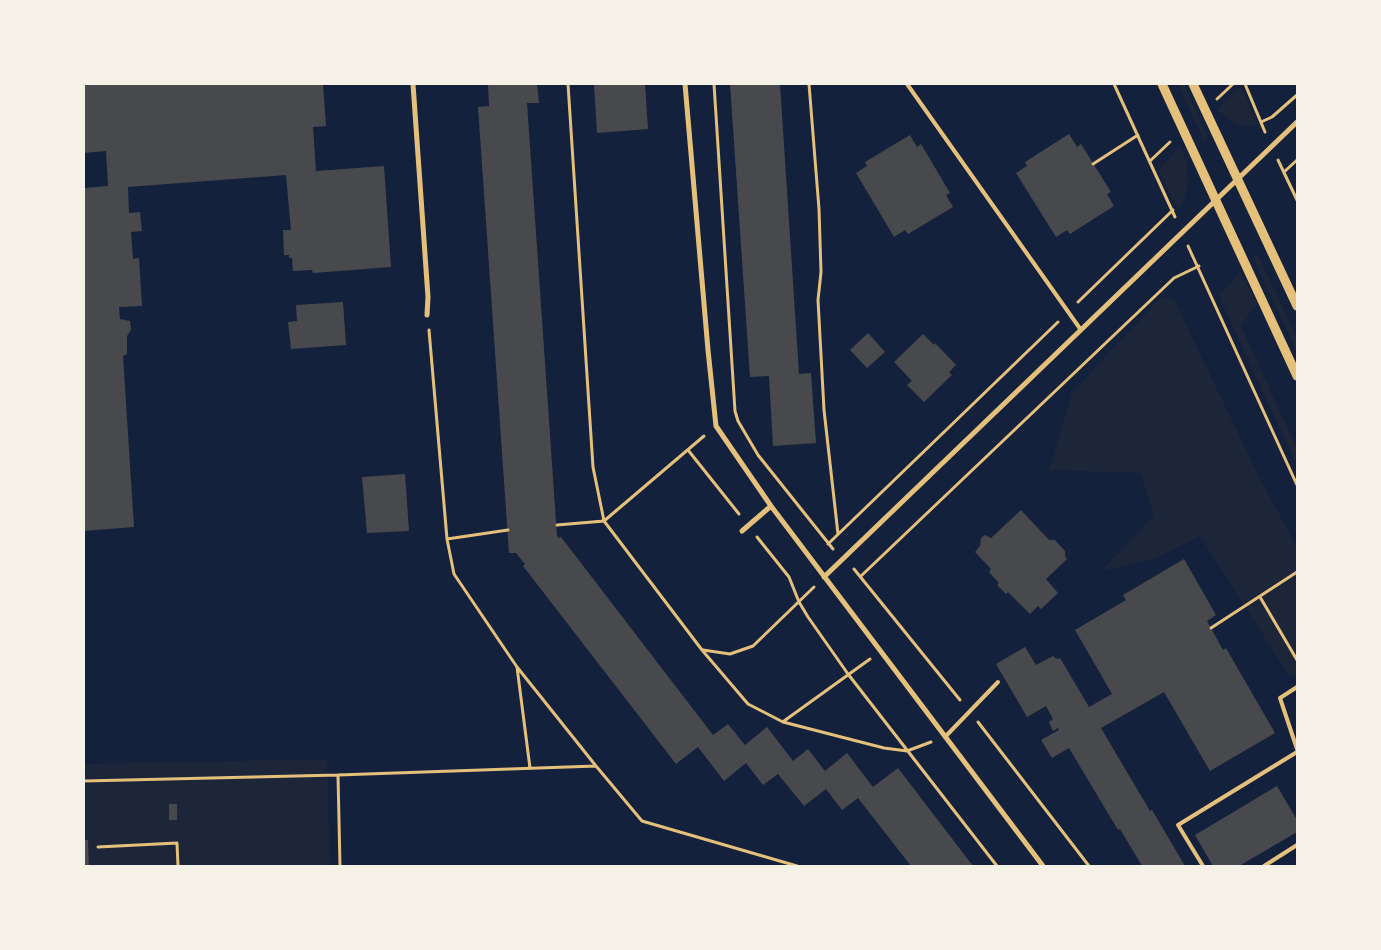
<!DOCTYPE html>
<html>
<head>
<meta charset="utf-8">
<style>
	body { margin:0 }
	#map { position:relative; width:1381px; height:950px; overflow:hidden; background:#14213d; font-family:"Fira Sans",sans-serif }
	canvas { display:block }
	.frame { position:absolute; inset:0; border:85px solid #f6f1e7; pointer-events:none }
</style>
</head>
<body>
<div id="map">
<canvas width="1381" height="950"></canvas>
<div class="frame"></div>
</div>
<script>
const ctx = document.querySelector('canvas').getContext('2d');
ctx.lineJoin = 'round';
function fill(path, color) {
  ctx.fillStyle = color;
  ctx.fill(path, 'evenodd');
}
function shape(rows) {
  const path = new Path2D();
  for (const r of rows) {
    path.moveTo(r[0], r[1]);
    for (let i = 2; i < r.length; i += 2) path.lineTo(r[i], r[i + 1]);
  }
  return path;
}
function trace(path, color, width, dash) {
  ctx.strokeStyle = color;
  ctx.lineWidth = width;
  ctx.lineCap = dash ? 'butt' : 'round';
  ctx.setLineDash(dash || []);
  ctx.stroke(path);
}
const green = shape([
	[1178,84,1184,84,1208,138,1203,139],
	[1239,88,1243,90,1257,125,1250,126,1236,124,1217,110],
	[1180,146,1187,163,1188,181,1185,199,1178,211,1159,170],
	[1258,255,1297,338,1297,352,1253,259],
	[1240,272,1257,303,1241,326,1297,448,1297,466,1221,301,1220,294],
	[1160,298,1174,299,1258,475,1297,547,1297,673,1290,677,1200,536,1155,559,1101,571,1154,516,1141,473,1049,470,1072,393],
	[327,759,330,866,89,866,88,841,84,840,84,764]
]);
const building = shape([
	[84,84,323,84,326,126,313,127,316,171,384,166,391,267,313,273,312,270,293,271,292,258,289,258,289,255,284,255,283,230,291,230,286,175,128,187,129,213,140,212,142,231,131,232,133,259,139,258,142,306,119,307,120,319,130,321,131,330,127,336,127,354,123,356,134,527,84,531,84,191,85,191,85,188,108,186,106,151,84,153],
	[488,84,537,84,539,103,527,103,557,536,559,538,561,537,713,735,728,724,745,745,767,727,793,761,808,749,825,771,847,753,873,787,898,768,973,866,911,866,858,798,842,810,826,789,804,806,778,774,763,785,746,763,724,781,698,747,676,764,523,566,525,564,516,553,509,553,478,107,489,106],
	[594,84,645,84,648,129,597,133],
	[730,84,780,84,799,374,811,373,816,443,773,446,769,376,750,377],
	[1069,134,1077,147,1081,144,1111,192,1107,194,1114,206,1070,234,1067,230,1056,237,1016,173,1027,166,1025,162],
	[910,135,917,147,921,144,950,193,946,195,953,207,908,234,905,230,894,237,856,173,867,166,865,162],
	[343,302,346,345,291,349,288,322,297,321,296,305],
	[868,333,885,352,867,368,850,350],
	[923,334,934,345,935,343,956,365,949,372,952,375,924,402,907,385,912,381,894,362],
	[405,474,409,531,367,533,362,477],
	[1021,510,1049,540,1055,540,1065,551,1065,556,1067,559,1046,579,1058,593,1041,609,1038,606,1030,614,1008,592,1006,594,997,585,999,583,989,572,991,569,975,552,980,546,981,538,985,535,991,538],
	[1184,559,1216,615,1207,621,1223,650,1226,648,1275,733,1210,771,1164,692,1101,728,1150,811,1152,810,1185,866,1142,866,1120,829,1118,830,1069,748,1052,758,1041,740,1059,730,1058,728,1053,731,1049,722,1053,719,1046,706,1027,717,996,664,1025,647,1036,665,1053,656,1057,659,1060,658,1089,707,1112,694,1075,630,1126,600,1123,595],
	[1277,786,1297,820,1297,832,1239,866,1213,866,1195,835],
	[169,804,177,804,177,820,169,820],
	[84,840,88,840,89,866,84,866]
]);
const path = shape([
	[568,84,593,467,604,521,702,650,748,704,783,722,884,748,907,751,931,742],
	[714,84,735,411,738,421,758,455,833,549],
	[809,84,819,209,821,272,818,300,824,410,838,534],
	[1114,84,1175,217],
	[1245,84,1265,132],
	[1217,99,1233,84],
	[1261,122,1272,117,1297,95],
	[1278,160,1297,200],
	[1150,161,1170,142],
	[1093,164,1138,135],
	[1284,172,1297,160],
	[1188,246,1297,485],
	[1078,302,1173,210],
	[429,330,447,539,454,574,517,667,596,766],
	[688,450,739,514],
	[557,525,604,521,704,436],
	[757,537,789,577,799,602,808,617,848,674,997,866],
	[447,539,508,530],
	[828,544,1058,322],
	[854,569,960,700],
	[861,576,1174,278,1199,266],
	[1260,597,1297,660],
	[1211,628,1297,572],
	[703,650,730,654,753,646,814,587],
	[517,667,530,768],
	[784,721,870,659],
	[978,722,1089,866],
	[338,775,596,766,642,821,797,866],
	[84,781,338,775,340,866],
	[98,847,177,843,178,866]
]);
const service = shape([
	[907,84,1081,330],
	[1297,687,1280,698,1297,749],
	[945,737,998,682],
	[1203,866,1178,825,1297,752],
	[1264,866,1297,845]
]);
const minor = shape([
	[413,84,428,297,427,315],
	[685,84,708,350,716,426,771,506,1043,866],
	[742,531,771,506],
	[824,577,1297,122]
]);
const tertiary = shape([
	[1162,84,1297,376],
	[1193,84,1297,306]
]);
fill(green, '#1d2539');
fill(building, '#48494c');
trace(path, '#e5c07b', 3);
trace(service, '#e5c07b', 4);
trace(minor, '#e5c07b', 5);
trace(tertiary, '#e5c07b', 9);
</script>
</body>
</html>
